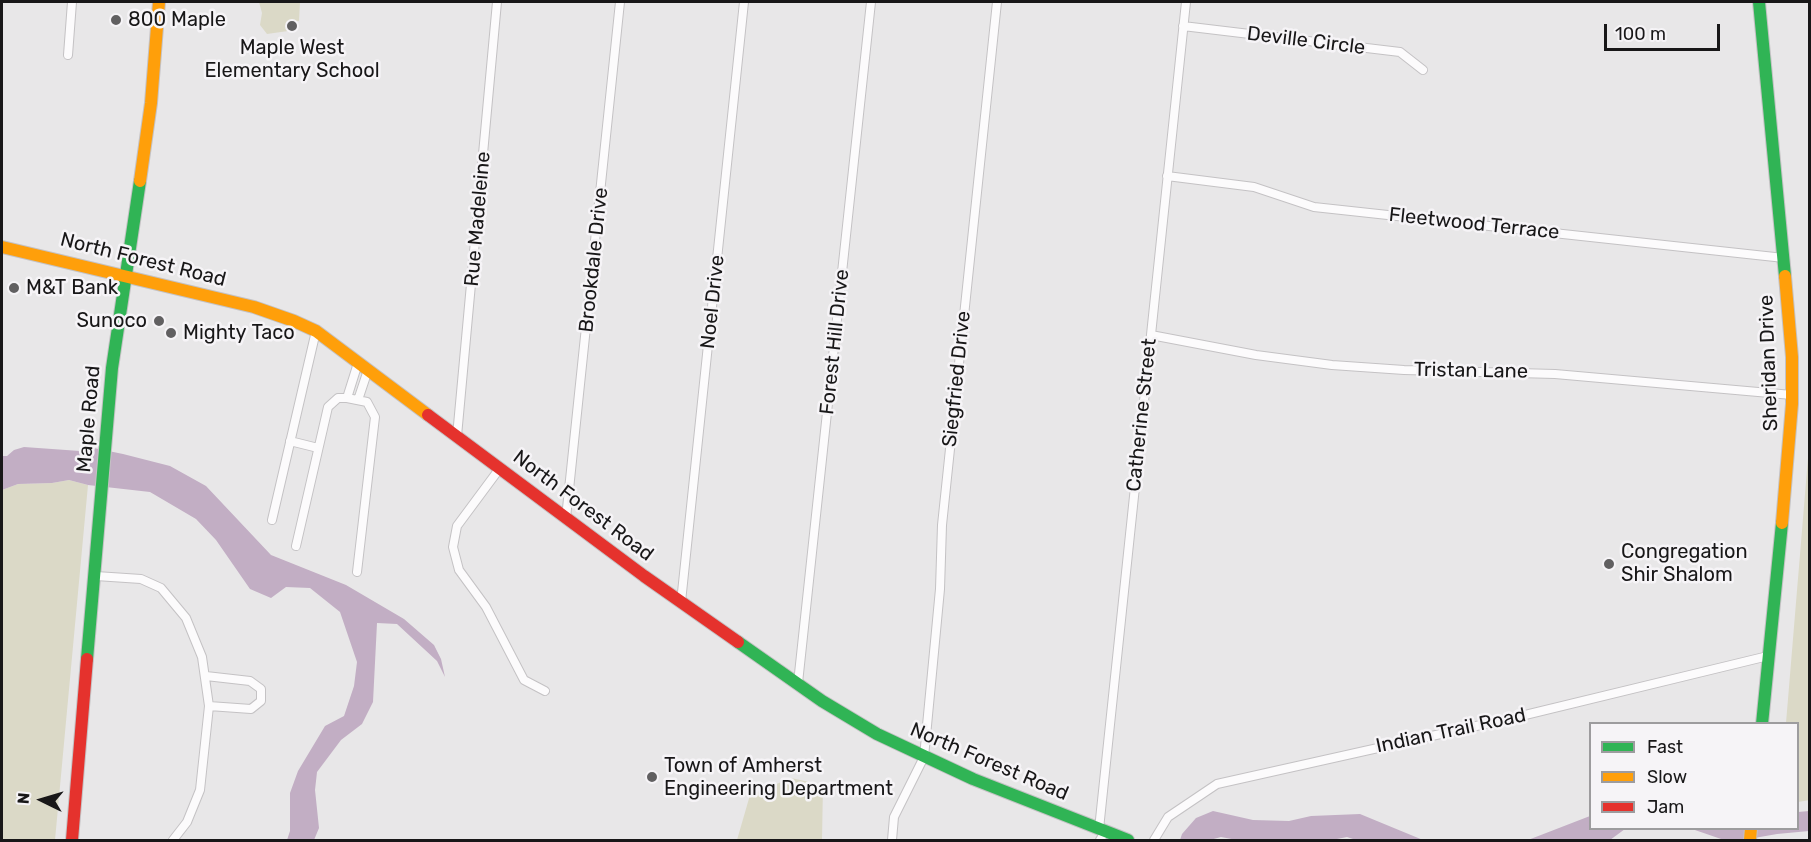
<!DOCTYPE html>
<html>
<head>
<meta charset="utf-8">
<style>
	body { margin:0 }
	#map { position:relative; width:1811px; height:842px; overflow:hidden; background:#e8e7e8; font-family:Rubik,sans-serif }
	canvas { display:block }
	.frame { position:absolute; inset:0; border:3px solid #181718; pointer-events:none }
	.legend { position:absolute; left:1589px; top:722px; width:210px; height:108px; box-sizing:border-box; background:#f6f4f7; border:2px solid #9d9c9e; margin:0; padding:8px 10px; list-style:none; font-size:18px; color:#181718 }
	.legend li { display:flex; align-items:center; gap:12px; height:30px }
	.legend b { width:30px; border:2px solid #9d9c9e }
	.north { position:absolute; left:12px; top:770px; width:60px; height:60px; -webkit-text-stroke:4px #f6f4f7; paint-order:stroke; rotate:275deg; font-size:16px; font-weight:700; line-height:24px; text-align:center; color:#181718 }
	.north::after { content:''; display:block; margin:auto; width:21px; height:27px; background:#181718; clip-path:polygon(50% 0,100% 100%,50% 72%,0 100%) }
	.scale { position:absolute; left:1604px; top:24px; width:116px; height:27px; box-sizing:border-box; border:3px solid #181718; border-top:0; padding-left:8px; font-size:18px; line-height:21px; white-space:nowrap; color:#181718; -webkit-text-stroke:4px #f6f4f7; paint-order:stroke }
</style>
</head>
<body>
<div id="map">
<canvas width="1811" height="842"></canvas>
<div class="frame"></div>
<ul class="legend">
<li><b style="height:8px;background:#30b455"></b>Fast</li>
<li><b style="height:8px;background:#ff9f0a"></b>Slow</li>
<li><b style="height:8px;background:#e5322d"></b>Jam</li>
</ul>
<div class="north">N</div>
<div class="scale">100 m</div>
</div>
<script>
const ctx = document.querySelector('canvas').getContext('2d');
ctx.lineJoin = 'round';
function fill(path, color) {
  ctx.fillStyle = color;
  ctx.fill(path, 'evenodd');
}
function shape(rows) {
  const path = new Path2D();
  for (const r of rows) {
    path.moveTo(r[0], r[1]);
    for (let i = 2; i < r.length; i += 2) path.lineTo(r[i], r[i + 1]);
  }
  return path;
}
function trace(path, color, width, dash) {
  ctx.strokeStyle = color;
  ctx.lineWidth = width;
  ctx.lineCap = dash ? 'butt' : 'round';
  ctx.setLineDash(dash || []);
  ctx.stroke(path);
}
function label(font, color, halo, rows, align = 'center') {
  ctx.font = font + ' Rubik,sans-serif';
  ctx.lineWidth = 5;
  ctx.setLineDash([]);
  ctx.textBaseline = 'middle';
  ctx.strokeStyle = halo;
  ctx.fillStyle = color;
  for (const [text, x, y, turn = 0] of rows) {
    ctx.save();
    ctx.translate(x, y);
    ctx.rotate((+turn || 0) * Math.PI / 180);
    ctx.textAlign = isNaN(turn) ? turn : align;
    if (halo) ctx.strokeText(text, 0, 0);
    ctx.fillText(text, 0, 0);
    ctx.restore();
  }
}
const green = shape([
	[259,2,300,2,299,21,286,22,288,31,267,34,260,25,262,13],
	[1809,446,1810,800,1798,802,1798,724,1786,723],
	[69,480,88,485,55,840,2,840,2,490,18,484,52,483],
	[791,778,823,785,822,840,737,840,750,795]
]);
const water = shape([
	[84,446,123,454,170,466,206,486,271,555,346,585,404,619,434,645,441,659,445,677,437,661,397,624,377,623,373,702,362,724,341,740,317,772,315,790,319,828,314,840,287,840,290,831,290,793,298,771,325,726,344,716,354,686,357,662,340,612,310,588,286,587,271,598,250,589,216,540,196,519,150,492,88,485,69,480,52,483,18,484,2,490,2,456,7,456,14,450,24,447,80,451],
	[1213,811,1253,820,1289,821,1311,816,1360,814,1423,840,1356,840,1347,837,1332,840,1237,840,1221,837,1210,840,1180,840,1182,834,1196,818],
	[1809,811,1809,831,1777,834,1743,840,1724,840,1692,829,1798,828,1798,812],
	[1590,816,1590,828,1625,829,1610,840,1528,840]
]);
const street = shape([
	[1183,26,1400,52,1423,70],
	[68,55,72,2],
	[1167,176,1254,187,1314,207,1784,258],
	[1151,335,1256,355,1332,365,1404,370,1555,374,1792,395],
	[347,398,358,363],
	[358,400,368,370],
	[457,436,497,2],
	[290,441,318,448],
	[500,468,457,526,453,547,459,570,486,607,524,680,545,691],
	[566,518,620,2],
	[272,520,316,331],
	[296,546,328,407,338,398,347,398,367,402,375,417,357,572],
	[96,576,141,579,161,588,186,618,202,657,209,706,200,790,187,822,173,840],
	[681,602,744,2],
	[206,676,250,681,261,689,261,701,251,709,209,706],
	[798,683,871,2],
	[1099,829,1186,2],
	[892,840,894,817,924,757,940,589,942,525,997,2],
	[1100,840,1105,832],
	[1154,840,1168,817,1217,784,1521,716,1768,656]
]);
const fast = shape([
	[1759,2,1785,276],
	[738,642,822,701,877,734,973,779,1128,840],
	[87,659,112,368,140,181],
	[1762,724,1782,523]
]);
const slow = shape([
	[140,181,151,103,159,2],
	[2,247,254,307,294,321,316,331,428,415],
	[1782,523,1792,404,1792,357,1785,276],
	[1750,840,1751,828]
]);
const jam = shape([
	[428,415,644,576,738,642],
	[72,840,87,659]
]);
const markers = [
	[116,20,6,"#616061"],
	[292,26,6,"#616061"],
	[14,288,6,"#616061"],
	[159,321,6,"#616061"],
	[171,333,6,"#616061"],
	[1609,564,6,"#616061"],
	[652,777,6,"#616061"]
];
const poiNames = [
	["800 Maple",128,20],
	["Maple West",292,48,"center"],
	["Elementary School",292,71,"center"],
	["M&T Bank",26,288],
	["Sunoco",147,321,"right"],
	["Mighty Taco",183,333],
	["Congregation",1621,552],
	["Shir Shalom",1621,575],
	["Town of Amherst",664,766],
	["Engineering Department",664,789]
];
const streetNames = [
	["Deville Circle",1306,41,7],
	["Rue Madeleine",478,219,-85],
	["Fleetwood Terrace",1474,224,6],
	["North Forest Road",143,260,14],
	["Brookdale Drive",594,260,-84],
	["Noel Drive",713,302,-84],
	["Forest Hill Drive",835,342,-84],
	["Sheridan Drive",1769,363,-92],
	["Tristan Lane",1471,371,1],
	["Siegfried Drive",957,379,-84],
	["Catherine Street",1142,415,-84],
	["Maple Road",89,419,-85],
	["North Forest Road",583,506,37],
	["Indian Trail Road",1451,731,-12],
	["North Forest Road",989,762,23]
];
fill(green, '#dbd9c7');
fill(water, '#c2aec4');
trace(street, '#c4c2c4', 10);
trace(fast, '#c4c2c4', 14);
trace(slow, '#c4c2c4', 14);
trace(jam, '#c4c2c4', 14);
trace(street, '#fcfbfc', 8);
trace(fast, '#30b455', 12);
trace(slow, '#ff9f0a', 12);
trace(jam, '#e5322d', 12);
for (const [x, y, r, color] of markers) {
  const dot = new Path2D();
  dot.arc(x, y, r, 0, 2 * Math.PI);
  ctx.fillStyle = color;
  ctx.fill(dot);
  trace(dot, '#f6f4f7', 2);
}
label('20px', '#181718', '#f6f4f7', poiNames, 'left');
label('20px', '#181718', '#f6f4f7', streetNames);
</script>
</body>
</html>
